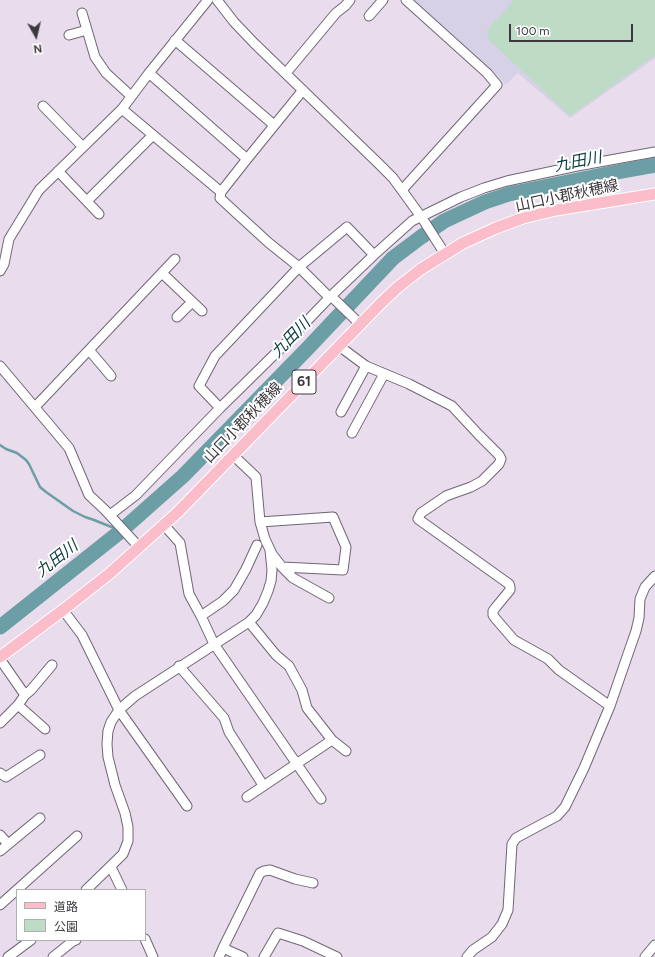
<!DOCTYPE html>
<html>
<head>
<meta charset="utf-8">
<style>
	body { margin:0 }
	#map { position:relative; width:655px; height:957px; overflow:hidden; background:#e8dced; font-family:Figtree,"Noto Sans JP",sans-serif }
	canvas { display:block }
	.legend { position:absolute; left:16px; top:889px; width:130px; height:52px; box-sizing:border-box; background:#fff; border:1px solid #b1afb2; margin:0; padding:5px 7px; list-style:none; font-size:12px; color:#3c383e }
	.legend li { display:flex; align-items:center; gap:8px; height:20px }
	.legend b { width:20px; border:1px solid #b1afb2 }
	.north { position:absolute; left:16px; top:16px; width:40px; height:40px; -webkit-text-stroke:3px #fff; paint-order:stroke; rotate:172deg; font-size:11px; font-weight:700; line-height:16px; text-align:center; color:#3c383e }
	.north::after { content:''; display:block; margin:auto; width:14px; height:18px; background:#3c383e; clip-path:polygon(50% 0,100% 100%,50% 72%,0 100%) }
	.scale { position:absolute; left:509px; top:24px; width:124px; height:18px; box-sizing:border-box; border:2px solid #3c383e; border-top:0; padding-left:5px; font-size:12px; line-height:14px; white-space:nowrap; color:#3c383e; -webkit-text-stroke:3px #fff; paint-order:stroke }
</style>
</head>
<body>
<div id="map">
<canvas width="655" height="957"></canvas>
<ul class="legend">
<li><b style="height:5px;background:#fbbdca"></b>道路</li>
<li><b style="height:11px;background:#bedbc5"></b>公園</li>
</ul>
<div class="north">N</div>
<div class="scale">100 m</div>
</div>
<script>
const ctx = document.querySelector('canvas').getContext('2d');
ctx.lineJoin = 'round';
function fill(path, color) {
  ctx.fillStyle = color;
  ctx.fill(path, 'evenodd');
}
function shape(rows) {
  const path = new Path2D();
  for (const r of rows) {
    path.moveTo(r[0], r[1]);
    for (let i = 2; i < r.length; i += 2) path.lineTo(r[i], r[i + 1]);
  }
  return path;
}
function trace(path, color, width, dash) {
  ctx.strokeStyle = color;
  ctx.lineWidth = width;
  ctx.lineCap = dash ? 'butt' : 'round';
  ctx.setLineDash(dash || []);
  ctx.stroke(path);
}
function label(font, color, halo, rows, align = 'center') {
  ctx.font = font + ' Figtree,"Noto Sans JP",sans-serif';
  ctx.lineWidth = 4;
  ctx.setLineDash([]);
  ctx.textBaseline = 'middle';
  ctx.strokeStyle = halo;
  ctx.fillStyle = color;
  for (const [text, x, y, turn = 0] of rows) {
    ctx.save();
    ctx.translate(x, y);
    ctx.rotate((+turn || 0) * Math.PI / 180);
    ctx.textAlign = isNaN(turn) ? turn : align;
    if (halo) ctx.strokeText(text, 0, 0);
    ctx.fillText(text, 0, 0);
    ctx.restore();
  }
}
const education = shape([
	[414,0,655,0,655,58,570,118,518,73,506,84]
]);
const green = shape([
	[514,0,655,0,655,55,570,116,489,40,487,30]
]);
const stream = shape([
	[0,445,6,449,17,453,26,460,29,464,40,487,46,492,73,511,85,517,94,520,119,530]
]);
const river = shape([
	[0,627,121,531,183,476,307,349,393,258,421,237,444,221,485,202,509,194,617,172,655,165]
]);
const minor = shape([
	[217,0,234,22,254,43,378,163,393,178,422,218,445,254],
	[82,13,95,57,106,73,131,96],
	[369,16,383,0],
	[69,35,87,30],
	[175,40,274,125],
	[149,73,247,159],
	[286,73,336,13,345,6,350,0],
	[43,106,83,147],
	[122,109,221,192,220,198,234,211,269,243,299,267,327,295,333,298,360,324],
	[58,171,99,214],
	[402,190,497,85,487,73,406,0],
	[221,192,247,159,303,90],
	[87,201,153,135],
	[374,255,412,221,461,197,484,188,507,181,577,166,655,152],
	[0,271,4,264,9,239,39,190,122,109,149,73,208,0],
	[162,273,202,311],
	[177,317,192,302],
	[339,346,366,366,409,384,452,406,479,435,499,455,501,459,499,464,482,481,471,487,454,493,446,496,421,513,418,519,509,584,510,587,510,590,496,607,493,611,493,615,495,618,514,640,548,659,559,670,610,706],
	[89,350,111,376],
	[0,366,69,448,89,495,105,510,139,547],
	[35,407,175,259],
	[341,412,366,366],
	[352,433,384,374],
	[233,455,256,477,260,522,265,539,272,554,282,567,293,578,329,598],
	[110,515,136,495,220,408,282,347,330,297,374,255,347,227,299,267,215,356,199,386,220,408],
	[260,522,333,517,346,547,343,570,282,567],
	[164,525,180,543,189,594,201,616,214,644,321,799],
	[63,610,82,635,119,710,187,806],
	[201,616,223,601,234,590,246,569,257,545],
	[249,622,276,655,289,666,302,690,307,708,332,740,346,751],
	[0,659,25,695,18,705,0,723],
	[179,666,224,718,229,732,263,785],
	[25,695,31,690,52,665],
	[18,705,45,729],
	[0,773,6,777,40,755],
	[247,797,332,740],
	[0,835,8,844],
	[0,851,40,818],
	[111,867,122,890],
	[86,890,123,854,128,841,128,827,125,813,115,785,108,757,107,744,108,731,111,722,119,710,135,696,249,622,256,615,263,603,268,591,271,581,272,570,270,550],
	[0,905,77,836],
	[145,939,153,957],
	[223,948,260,873,264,871,270,870,295,879,313,883],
	[8,957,31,940],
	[53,957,73,941,76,940],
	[219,957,223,948,243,957],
	[264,957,278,933,303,941,337,957],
	[467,957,473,950,492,937,502,924,508,910,512,844,516,838,557,816,565,807,584,768,610,706,629,651,636,631,639,618,640,599,645,587,655,576],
	[645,957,655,945]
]);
const major = shape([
	[0,657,63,610,109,574,178,512,381,303,398,287,421,269,463,243,496,228,523,218,556,210,655,194]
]);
const shields = [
	[304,382,24]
];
const shieldNames = [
	["61",304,382]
];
const streetNames = [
	["山口小郡秋穂線",567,196,-12],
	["山口小郡秋穂線",243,423,-46]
];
const waterNames = [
	["九田川",578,162,-11],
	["九田川",291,338,-46],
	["九田川",57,559,-38]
];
fill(education, '#d6d1e7');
fill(green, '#bedbc5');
trace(stream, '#6c9fa5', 2.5);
trace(river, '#6c9fa5', 15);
trace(minor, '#706674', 11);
trace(major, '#fff', 13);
trace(minor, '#fff', 9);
trace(major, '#fbbdca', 11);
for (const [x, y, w] of shields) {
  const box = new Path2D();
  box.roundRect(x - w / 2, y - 12, w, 24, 3);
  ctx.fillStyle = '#fff';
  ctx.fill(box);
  trace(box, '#3c383e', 1);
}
label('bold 14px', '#3c383e', null, shieldNames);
label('15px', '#3c383e', '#fff', streetNames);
label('italic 16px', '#0b3d42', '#fff', waterNames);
</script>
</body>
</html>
